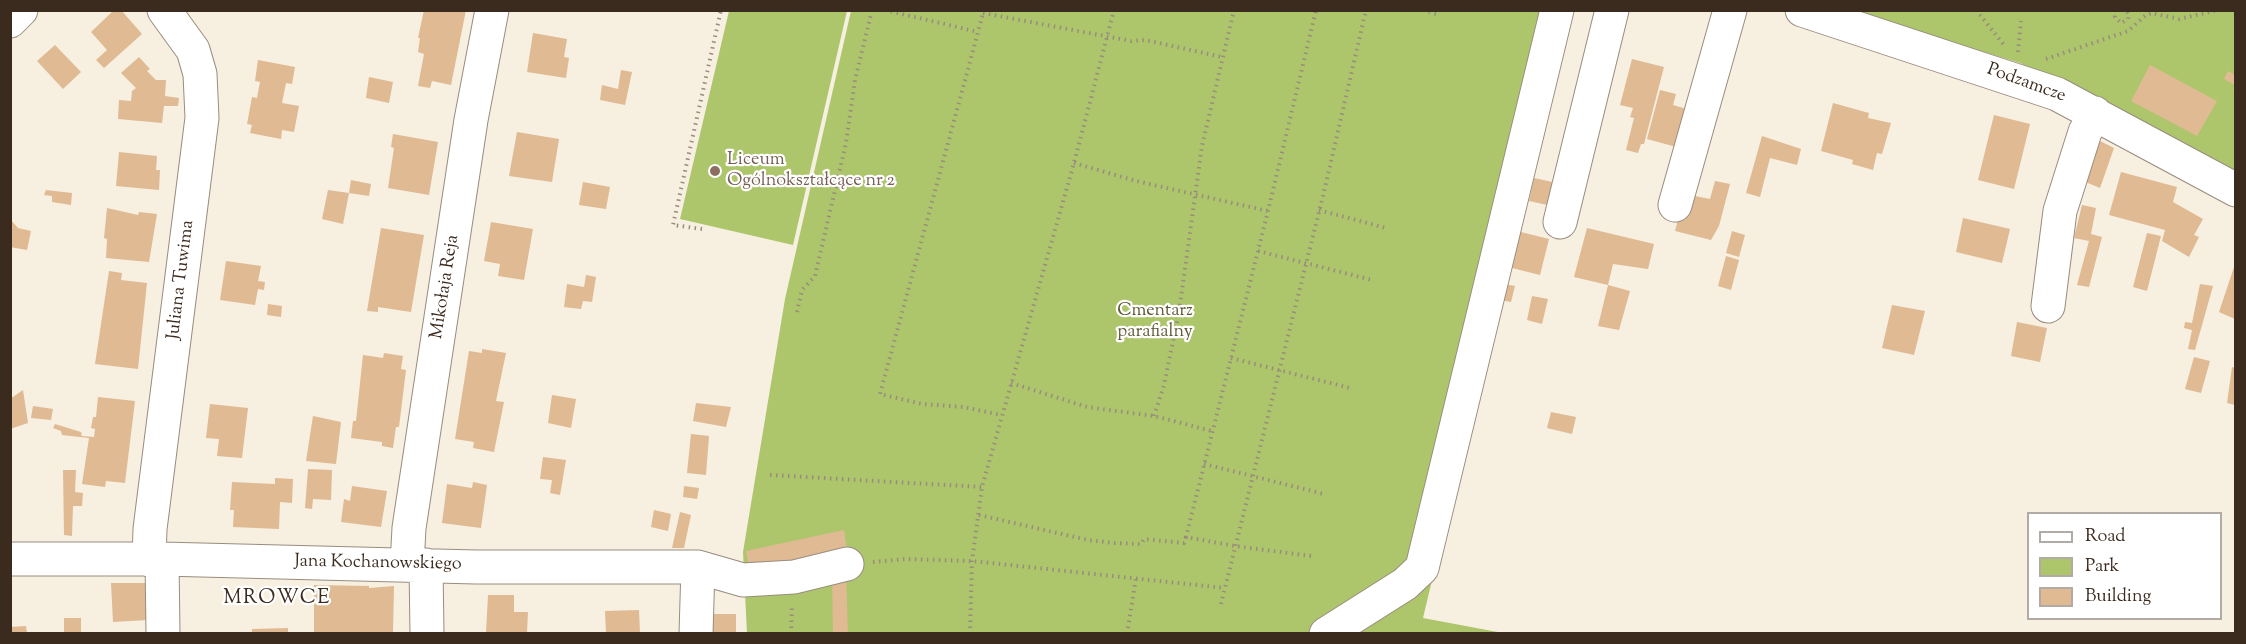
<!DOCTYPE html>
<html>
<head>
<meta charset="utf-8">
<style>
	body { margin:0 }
	#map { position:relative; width:2246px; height:644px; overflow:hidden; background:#f7efe0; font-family:"Sorts Mill Goudy",serif }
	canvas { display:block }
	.frame { position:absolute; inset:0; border:12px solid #3b2a1e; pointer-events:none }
	.legend { position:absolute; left:2027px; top:512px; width:195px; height:108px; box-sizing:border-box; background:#fff; border:2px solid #b1aaa5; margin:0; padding:8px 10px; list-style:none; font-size:18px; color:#3b2a1e }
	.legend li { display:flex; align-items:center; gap:12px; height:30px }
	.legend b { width:30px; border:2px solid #b1aaa5 }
</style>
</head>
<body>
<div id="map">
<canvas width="2246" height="644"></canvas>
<div class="frame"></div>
<ul class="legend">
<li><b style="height:8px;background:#fff"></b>Road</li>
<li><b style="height:16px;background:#adc66b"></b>Park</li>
<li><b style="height:16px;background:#dfba93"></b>Building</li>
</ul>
</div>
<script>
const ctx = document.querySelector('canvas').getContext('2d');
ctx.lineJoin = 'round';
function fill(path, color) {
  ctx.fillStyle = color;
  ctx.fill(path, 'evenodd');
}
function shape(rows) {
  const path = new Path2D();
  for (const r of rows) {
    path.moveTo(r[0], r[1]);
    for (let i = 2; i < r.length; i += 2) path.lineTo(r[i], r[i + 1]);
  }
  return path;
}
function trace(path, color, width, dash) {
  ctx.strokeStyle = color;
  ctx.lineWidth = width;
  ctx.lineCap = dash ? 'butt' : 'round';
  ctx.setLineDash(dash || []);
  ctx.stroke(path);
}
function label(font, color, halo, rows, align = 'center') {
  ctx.font = font + ' "Sorts Mill Goudy",serif';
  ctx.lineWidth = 4.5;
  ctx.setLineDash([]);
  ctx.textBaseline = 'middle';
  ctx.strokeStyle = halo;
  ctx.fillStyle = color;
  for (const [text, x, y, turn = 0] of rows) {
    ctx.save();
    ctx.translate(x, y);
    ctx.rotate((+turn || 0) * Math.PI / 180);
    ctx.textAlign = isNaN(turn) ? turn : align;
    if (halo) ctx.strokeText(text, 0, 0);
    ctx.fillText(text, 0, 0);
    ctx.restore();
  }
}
const green = shape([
	[843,10,847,11,793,245,680,219,729,11],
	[851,11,1568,11,1423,618,1503,633,747,634,743,552,785,299],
	[1850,11,2235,11,2235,171,2020,63]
]);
const building = shape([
	[114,10,121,10,142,34,104,68,96,60,107,50,91,32],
	[424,10,466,10,451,85,432,81,430,88,418,86,424,54,418,52,420,38,418,38],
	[533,33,567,39,564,57,569,58,566,78,527,72],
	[55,45,81,72,63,89,37,61],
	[139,57,150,69,147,71,156,80,166,80,165,96,179,98,178,106,164,106,162,123,118,119,119,100,131,101,132,91,136,88,121,73],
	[1632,59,1664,67,1644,144,1641,144,1638,153,1626,150,1634,118,1630,117,1633,108,1620,105],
	[258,60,295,67,292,84,286,83,282,103,299,106,294,132,282,130,281,139,250,133,252,125,247,124,252,97,257,98,260,82,255,81],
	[2150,65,2217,101,2197,136,2131,101],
	[621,70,632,72,625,105,600,100,602,85,618,89],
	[2228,71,2235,75,2235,90,2233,89,2235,85,2224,79],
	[369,77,393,82,389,103,366,98],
	[1660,90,1676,94,1673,105,1690,110,1680,148,1647,139],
	[1833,103,1869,113,1868,118,1891,123,1882,154,1877,153,1873,170,1852,164,1853,160,1821,151],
	[1994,115,2030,124,2014,189,1978,180],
	[517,132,559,139,552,182,509,176],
	[393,134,438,142,429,195,388,188,394,148,391,147],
	[1762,136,1801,149,1797,165,1770,158,1760,197,1746,193],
	[2094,138,2114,148,2100,188,2076,178],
	[119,152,157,156,156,170,160,170,159,190,116,186],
	[2121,172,2177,187,2173,202,2203,219,2194,235,2199,237,2189,257,2162,241,2165,230,2109,215],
	[1534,178,1557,183,1552,206,1529,201],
	[351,180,371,184,369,196,349,193],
	[1715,181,1730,184,1719,226,1711,240,1675,231,1685,194,1710,199],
	[583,182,610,187,606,209,579,205],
	[46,190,72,193,71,205,52,202,52,196,44,195],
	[328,190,349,193,343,224,322,219],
	[2082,205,2096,208,2091,234,2102,237,2089,287,2077,285,2089,241,2074,238],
	[107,208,138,215,139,212,157,214,149,262,106,258,107,239,104,238],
	[1963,218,2010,229,2002,263,1956,252],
	[10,219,18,228,31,231,27,250,10,247],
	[491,222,533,229,524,280,498,276,500,264,484,261],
	[381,228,424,235,411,312,378,307,378,312,367,311],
	[1587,228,1654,244,1648,269,1613,264,1608,285,1630,291,1619,330,1598,326,1608,285,1574,277],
	[1517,231,1549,239,1540,275,1508,267],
	[1732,231,1745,235,1739,257,1726,253],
	[2147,233,2161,236,2147,291,2133,287],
	[1726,256,1739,260,1731,290,1718,286],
	[226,261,261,266,258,281,265,282,264,290,258,289,255,305,220,300],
	[2235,264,2235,319,2219,312],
	[109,271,122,273,121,280,147,283,138,369,95,364],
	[586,275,596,277,592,302,583,301,581,309,564,307,567,284,584,287],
	[1504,284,1515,286,1511,302,1500,300],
	[2200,284,2213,286,2195,350,2188,349,2192,330,2184,328,2185,322,2192,323],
	[1532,296,1548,299,1542,324,1527,320],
	[268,304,282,306,281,317,267,315],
	[1892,305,1925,311,1914,355,1882,348],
	[2017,322,2047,328,2040,362,2011,356],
	[482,349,506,353,496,401,504,402,494,452,473,448,474,442,455,439,469,351,482,353],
	[384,353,403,356,401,369,406,370,399,427,396,427,393,448,382,446,382,442,351,438,353,421,356,421,363,355,383,358],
	[2194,357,2210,361,2201,393,2185,389],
	[2232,367,2235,368,2235,405,2227,403],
	[23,390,28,423,10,429,10,399],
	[552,395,576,399,571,428,548,423],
	[98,397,135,401,125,483,106,481,105,487,82,484,89,438,62,435,61,431,53,428,55,424,81,432,82,437,82,436,94,437,95,429,91,428,93,417,96,417],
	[696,403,731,407,726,427,693,421],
	[210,404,248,408,242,458,217,456,219,439,206,438],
	[33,406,53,409,51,420,31,418],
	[1551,412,1576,417,1572,434,1547,428],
	[313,416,341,422,336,464,306,461],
	[691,434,709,436,706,475,687,473],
	[543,457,566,460,560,495,550,493,552,480,540,479],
	[308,469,332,470,331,500,313,499,312,509,305,508],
	[63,470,76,470,75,492,83,493,82,506,73,506,72,536,64,535],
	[275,478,293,479,292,503,280,502,279,529,233,527,234,510,230,510,232,482,275,484],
	[473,482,487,485,481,528,442,523,447,484,472,488],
	[352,486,387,491,381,527,341,522,344,499,350,501],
	[684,486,699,488,697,499,683,497],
	[654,510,671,514,668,531,651,527],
	[680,512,691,515,684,548,672,548],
	[844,530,848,556,750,573,746,551],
	[832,573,846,574,848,633,833,633],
	[111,583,150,583,148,620,113,622],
	[314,585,369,586,369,588,394,586,393,632,314,632],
	[488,595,514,595,514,612,528,612,527,633,486,633],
	[639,610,640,633,606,633,605,611],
	[712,614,736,614,736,633,712,633],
	[64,618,81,618,81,633,64,633],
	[26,626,27,633,10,633,10,627],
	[288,628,288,633,252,633,252,629]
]);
const path = shape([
	[885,10,978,32],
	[984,10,880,394,922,404,964,407,1001,415],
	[1423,10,1436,14],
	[1976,10,2004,45],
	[2117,10,2115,17,2121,23,2128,19,2129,15,2126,10],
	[983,13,1131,41,1145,40,1222,57],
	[2018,52,2021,21],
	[2046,59,2128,31,2146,15,2152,13,2179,19,2218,10],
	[1074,163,1136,181,1268,211],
	[1319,210,1386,228],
	[702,229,673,225,721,10],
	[1258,251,1372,280],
	[797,312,802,290,815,276,846,143,855,80,872,10],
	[1231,358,1350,388],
	[1011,383,1087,407,1154,416,1212,431],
	[1154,416,1164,385,1179,312,1202,146,1234,10],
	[1204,464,1324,494],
	[770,475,982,487],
	[979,515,1088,540,1115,543,1141,544,1144,539,1184,543,1186,537],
	[1311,556,1235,546,1186,537,1268,211,1316,10],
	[873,562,906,559,972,561,1225,588],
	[1221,604,1323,196,1366,10],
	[791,634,792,605],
	[970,634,972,561,982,487,1074,163,1114,10],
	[1127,634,1136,578]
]);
const minor = shape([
	[1802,10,2057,94,2236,190],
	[10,21,21,10],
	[1675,205,1730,10],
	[1560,222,1612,10],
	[2048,306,2060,211,2085,132,2095,113],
	[10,559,162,559,476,567,698,567,743,580,794,577,847,564],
	[162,559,163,634],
	[149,560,150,529,202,118,200,74,193,50,164,10],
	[407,565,409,528,471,120,492,10],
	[426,565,427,634],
	[696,634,698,567],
	[1326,634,1405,584,1422,568,1557,10]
]);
const markers = [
	[715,171,6,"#8d6e63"]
];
const streetNames = [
	["Podzamcze",2026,84,20],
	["Juliana Tuwima",182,280,-83],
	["Mikołaja Reja",446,287,-81],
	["Jana Kochanowskiego",378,564,1]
];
const educationNames = [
	["Liceum",727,161],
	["Ogólnokształcące nr 2",727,182]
];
const parkNames = [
	["Cmentarz",1155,312],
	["parafialny",1155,333]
];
const neighbourhoodNames = [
	["MROWCE",277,600]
];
fill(green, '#adc66b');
fill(building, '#dfba93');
trace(minor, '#998c7f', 35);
trace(path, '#998c7f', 4, [1.5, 4.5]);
trace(minor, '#fff', 33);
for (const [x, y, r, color] of markers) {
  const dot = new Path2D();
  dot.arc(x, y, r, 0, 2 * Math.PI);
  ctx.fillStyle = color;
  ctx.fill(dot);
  trace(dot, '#fff', 2);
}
label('18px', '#3b2a1e', '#fff', streetNames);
label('18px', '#785e54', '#fff', educationNames, 'left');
label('18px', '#5d5935', '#fff', parkNames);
ctx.letterSpacing = '1.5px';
label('20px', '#3b2a1e', '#fff', neighbourhoodNames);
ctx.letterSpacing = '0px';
</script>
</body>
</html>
